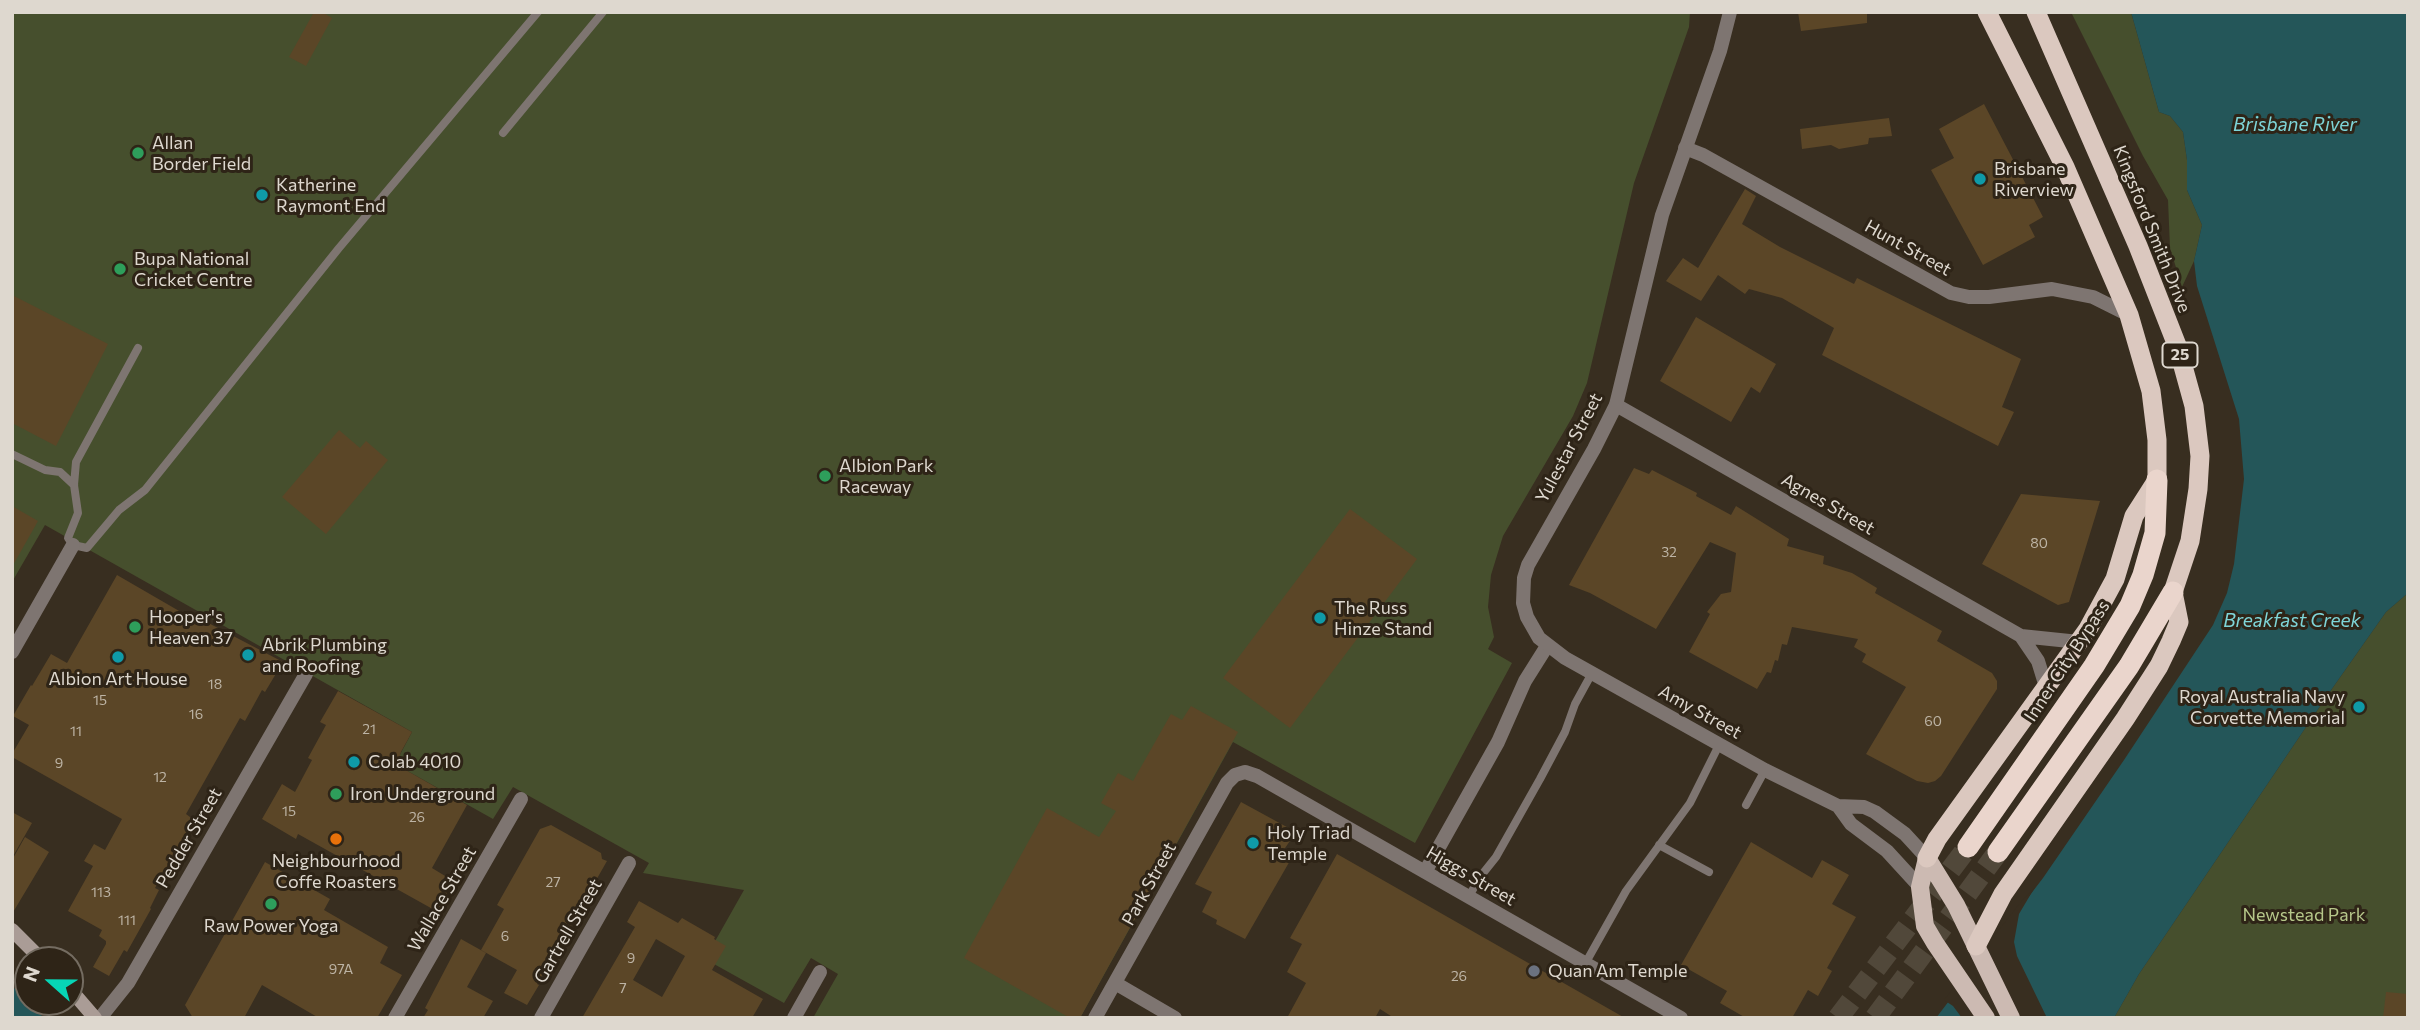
<!DOCTYPE html>
<html>
<head>
<meta charset="utf-8">
<style>
	body { margin:0 }
	#map { position:relative; width:2420px; height:1030px; overflow:hidden; background:#382e20; font-family:Commissioner,sans-serif }
	canvas { display:block }
	.frame { position:absolute; inset:0; border:14px solid #ded8cf; pointer-events:none }
	.north { position:absolute; left:14px; top:946px; width:70px; height:70px; box-sizing:border-box; background:#2e2417; border:2px solid #746c61; border-radius:50%; rotate:291deg; font-size:19px; font-weight:700; line-height:28px; text-align:center; color:#ded8cf }
	.north::after { content:''; display:block; margin:auto; width:24px; height:32px; background:#07d5b6; clip-path:polygon(50% 0,100% 100%,50% 72%,0 100%) }
</style>
</head>
<body>
<div id="map">
<canvas width="2420" height="1030"></canvas>
<div class="frame"></div>
<div class="north">N</div>
</div>
<script>
const ctx = document.querySelector('canvas').getContext('2d');
ctx.lineJoin = 'round';
function fill(path, color) {
  ctx.fillStyle = color;
  ctx.fill(path, 'evenodd');
}
function shape(rows) {
  const path = new Path2D();
  for (const r of rows) {
    path.moveTo(r[0], r[1]);
    for (let i = 2; i < r.length; i += 2) path.lineTo(r[i], r[i + 1]);
  }
  return path;
}
function trace(path, color, width, dash) {
  ctx.strokeStyle = color;
  ctx.lineWidth = width;
  ctx.lineCap = dash ? 'butt' : 'round';
  ctx.setLineDash(dash || []);
  ctx.stroke(path);
}
function label(font, color, halo, rows, align = 'center') {
  ctx.font = font + ' Commissioner,sans-serif';
  ctx.lineWidth = 6;
  ctx.setLineDash([]);
  ctx.textBaseline = 'middle';
  ctx.strokeStyle = halo;
  ctx.fillStyle = color;
  for (const [text, x, y, turn = 0] of rows) {
    ctx.save();
    ctx.translate(x, y);
    ctx.rotate((+turn || 0) * Math.PI / 180);
    ctx.textAlign = isNaN(turn) ? turn : align;
    if (halo) ctx.strokeText(text, 0, 0);
    ctx.fillText(text, 0, 0);
    ctx.restore();
  }
}
const green = shape([
	[12,12,1690,12,1689,27,1634,183,1587,383,1573,416,1503,536,1491,575,1488,607,1494,637,1488,649,1512,663,1415,843,1233,742,1080,1018,813,1018,838,974,811,958,784,1003,705,959,744,890,643,873,649,863,513,787,493,819,395,764,412,732,45,525,12,582],
	[2071,12,2131,12,2159,112,2170,116,2183,132,2187,160,2187,190,2202,225,2194,261,2182,287,2170,248,2168,200,2143,156],
	[2408,593,2408,1018,2114,1018,2139,974,2329,693,2386,612]
]);
const water = shape([
	[2131,12,2408,12,2408,593,2386,612,2329,693,2139,974,2114,1018,1936,1018,2043,878,2124,760,2213,625,2227,593,2234,564,2244,479,2239,419,2197,286,2194,261,2202,225,2187,190,2187,160,2183,132,2170,116,2159,112],
	[12,986,44,1018,12,1018]
]);
const pier = shape([
	[2035,887,2019,914,2014,942,2017,956,2047,1018,1962,1018,1953,1006,1944,1000,2020,903]
]);
const building = shape([
	[314,12,322,12,332,18,306,66,289,57],
	[1798,12,1867,12,1867,23,1801,31],
	[1984,104,2043,217,2029,225,2035,237,1983,265,1931,170,1954,158,1939,129],
	[1889,118,1892,136,1869,138,1868,144,1839,149,1831,145,1802,149,1800,129],
	[1745,189,1756,196,1742,224,1780,247,1854,284,1857,278,2021,359,2002,407,2014,412,1998,446,1822,355,1834,328,1782,298,1749,289,1745,294,1718,275,1701,301,1666,281,1683,258,1698,268],
	[12,295,108,344,56,446,12,423],
	[1696,317,1776,364,1760,393,1751,387,1731,422,1660,381],
	[339,430,360,448,366,441,388,460,326,534,282,497],
	[1634,468,1649,474,1652,470,1697,493,1696,496,1731,515,1736,506,1789,539,1787,546,1824,556,1823,564,1852,573,1877,588,1875,593,1942,631,1937,641,1992,673,1997,681,1997,689,1941,776,1935,781,1928,783,1917,781,1866,754,1906,687,1862,662,1866,654,1854,647,1858,639,1792,627,1787,645,1782,644,1778,661,1775,660,1771,673,1767,672,1757,689,1689,652,1710,614,1707,612,1721,594,1731,592,1736,553,1710,542,1656,629,1590,593,1569,585],
	[2021,494,2100,501,2069,602,2058,605,1982,564],
	[12,506,38,521,12,567],
	[1350,509,1417,559,1290,728,1223,678],
	[117,575,193,619,195,616,283,662,265,692,262,690,245,721,240,718,186,814,194,820,155,888,159,890,150,908,151,909,127,952,124,950,109,976,93,967,106,944,106,941,99,936,102,930,68,911,93,866,84,861,94,844,105,850,122,819,12,757,12,754,29,725,13,716,31,685,32,686,51,654,67,663],
	[338,691,412,732,401,752,397,765,467,805,432,868,455,882,438,912,298,834,296,839,262,819,282,784,295,792,312,760,308,758,326,725,320,722],
	[1191,706,1238,732,1080,1018,1070,1018,964,958,1047,808,1099,837,1116,811,1101,803,1118,773,1133,781,1171,714,1182,720],
	[1241,802,1296,832,1281,854,1291,859,1245,939,1216,924,1217,920,1202,912,1212,892,1195,884],
	[12,812,32,823,12,858],
	[551,825,601,853,602,859,607,861,537,984,539,985,527,1005,504,993,517,970,481,950,504,909,497,905,540,829],
	[25,837,49,852,12,914,12,860],
	[1751,842,1812,878,1822,860,1849,875,1832,904,1856,917,1827,968,1832,971,1818,996,1808,990,1792,1018,1746,1018,1720,1003,1727,991,1681,965],
	[1337,854,1625,1018,1394,1018,1380,1009,1375,1018,1287,1018,1306,983,1287,972,1302,944,1290,938],
	[265,862,330,899,324,910,388,947,380,963,402,975,377,1018,319,1018,262,985,244,1018,193,1018,185,1005],
	[639,901,678,923,682,918,715,937,714,939,726,946,712,970,763,999,752,1018,582,1018,635,927,627,922],
	[656,939,685,956,662,997,633,980],
	[461,939,486,953,467,987,493,1001,483,1018,423,1018,428,1010,425,1008],
	[2386,992,2408,994,2408,1018,2383,1018]
]);
const motorwayTunnel = shape([
	[1838,1018,1968,847],
	[1875,1018,1998,852]
]);
const service = shape([
	[503,133,603,12],
	[138,348,76,462,74,485,78,513,68,538,73,545,87,548,119,510,145,490,339,248,538,12],
	[12,454,45,470,60,472,74,485],
	[1746,805,1765,770],
	[1659,845,1709,872],
	[1468,898,1480,877,1496,857,1540,779,1565,732,1575,704,1592,673],
	[1585,964,1626,891,1690,803,1719,745]
]);
const minor = shape([
	[1685,148,1703,155,1951,293,1969,297,1989,297,2052,289,2093,297,2129,315],
	[1616,405,2021,636,2079,642],
	[2021,636,2038,661,2046,687],
	[12,652,73,545],
	[1425,872,1498,742,1525,681,1547,646],
	[1115,983,1175,1018],
	[100,1018,128,983,306,674],
	[395,1018,521,799],
	[541,1018,629,863],
	[794,1018,820,972],
	[1095,1018,1227,783,1235,775,1245,772,1257,776,1681,1018]
]);
const tertiary = shape([
	[1730,12,1720,51,1662,215,1616,405,1594,449,1528,565,1524,578,1523,603,1527,617,1539,638,1565,658,1765,770,1838,806,1864,807,1875,812,1905,834,1927,858],
	[1838,806,1851,824,1887,851,1920,887]
]);
const secondary = shape([
	[12,930,42,960],
	[70,989,95,1018]
]);
const primary = shape([
	[1927,858,1956,905,2011,1018],
	[1927,858,1920,887,1925,926,1935,943,1986,1018]
]);
const trunk = shape([
	[1927,858,1937,839,2088,629,2115,579,2134,516,2157,480,2157,440,2151,391,2129,315,2065,167,1987,12],
	[1976,946,2003,894,2125,719,2159,666,2171,641,2179,622,2173,592,2190,541,2198,489,2200,456,2194,406,2178,348,2138,246,2036,12]
]);
const motorway = shape([
	[1968,847,2094,666,2130,606,2143,575,2155,533,2157,480],
	[1998,852,2129,666,2173,592]
]);
const markers = [
	[138,153,7,"#2e9e5b"],
	[1980,179,7,"#0f9aa8"],
	[262,195,7,"#0f9aa8"],
	[120,269,7,"#2e9e5b"],
	[825,476,7,"#2e9e5b"],
	[1320,618,7,"#0f9aa8"],
	[135,627,7,"#2e9e5b"],
	[248,655,7,"#0f9aa8"],
	[118,657,7,"#0f9aa8"],
	[2359,707,7,"#0f9aa8"],
	[354,762,7,"#0f9aa8"],
	[336,794,7,"#2e9e5b"],
	[336,839,7,"#e8710a"],
	[1253,843,7,"#0f9aa8"],
	[271,904,7,"#2e9e5b"],
	[1534,971,7,"#6b7280"]
];
const numberNames = [
	["80",2039,543],
	["32",1669,552],
	["18",215,684],
	["15",100,700],
	["16",196,714],
	["60",1933,721],
	["21",369,729],
	["11",76,731],
	["9",59,763],
	["12",160,777],
	["15",289,811],
	["26",417,817],
	["27",553,882],
	["113",101,892],
	["111",127,920],
	["6",505,936],
	["9",631,958],
	["97A",341,969],
	["26",1459,976],
	["7",623,988]
];
const shields = [
	[2180,355,35]
];
const shieldNames = [
	["25",2180,355]
];
const poiNames = [
	["Allan",152,143],
	["Border Field",152,164],
	["Brisbane",1994,169],
	["Riverview",1994,190],
	["Katherine",276,185],
	["Raymont End",276,206],
	["Bupa National",134,259],
	["Cricket Centre",134,280],
	["Albion Park",839,466],
	["Raceway",839,487],
	["The Russ",1334,608],
	["Hinze Stand",1334,629],
	["Hooper's",149,617],
	["Heaven 37",149,638],
	["Abrik Plumbing",262,645],
	["and Roofing",262,666],
	["Albion Art House",118,679,"center"],
	["Royal Australia Navy",2345,697,"right"],
	["Corvette Memorial",2345,718,"right"],
	["Colab 4010",368,762],
	["Iron Underground",350,794],
	["Holy Triad",1267,833],
	["Temple",1267,854],
	["Neighbourhood",336,861,"center"],
	["Coffe Roasters",336,882,"center"],
	["Raw Power Yoga",271,926,"center"],
	["Quan Am Temple",1548,971]
];
const streetNames = [
	["Kingsford Smith Drive",2152,229,68],
	["Hunt Street",1908,248,29],
	["Yulestar Street",1569,448,-62],
	["Agnes Street",1828,504,30],
	["Inner City Bypass",2067,661,-57],
	["Amy Street",1700,712,29],
	["Pedder Street",189,838,-60],
	["Higgs Street",1471,876,30],
	["Park Street",1149,884,-61],
	["Wallace Street",442,899,-60],
	["Gartrell Street",568,931,-60]
];
const parkNames = [
	["Newstead Park",2304,915]
];
const waterNames = [
	["Brisbane River",2295,125],
	["Breakfast Creek",2292,621]
];
fill(green, '#464f2d');
fill(water, '#245659');
fill(pier, '#382e20');
fill(building, '#5b4627');
trace(motorwayTunnel, '#51483a', 21, [21, 10]);
trace(service, '#7e7571', 8);
trace(minor, '#7e7571', 14);
trace(tertiary, '#7e7571', 14);
trace(secondary, '#aa9c96', 14);
trace(primary, '#ccbab2', 18);
trace(trunk, '#dbc8bf', 19);
trace(motorway, '#ead5cc', 21);
for (const [x, y, r, color] of markers) {
  const dot = new Path2D();
  dot.arc(x, y, r, 0, 2 * Math.PI);
  ctx.fillStyle = color;
  ctx.fill(dot);
  trace(dot, '#2e2417', 2.5);
}
label('14px', '#bdb4a5', null, numberNames);
for (const [x, y, w] of shields) {
  const box = new Path2D();
  box.roundRect(x - w / 2, y - 12.5, w, 25, 5);
  ctx.fillStyle = '#2e2417';
  ctx.fill(box);
  trace(box, '#ded8cf', 2);
}
label('bold 16px', '#ded8cf', null, shieldNames);
label('18px', '#ded8cf', '#2e2417', poiNames, 'left');
label('18px', '#ded8cf', '#2e2417', streetNames);
label('18px', '#b6c78a', '#2e2417', parkNames);
label('italic 19px', '#7ed5d8', '#2e2417', waterNames);
</script>
</body>
</html>
